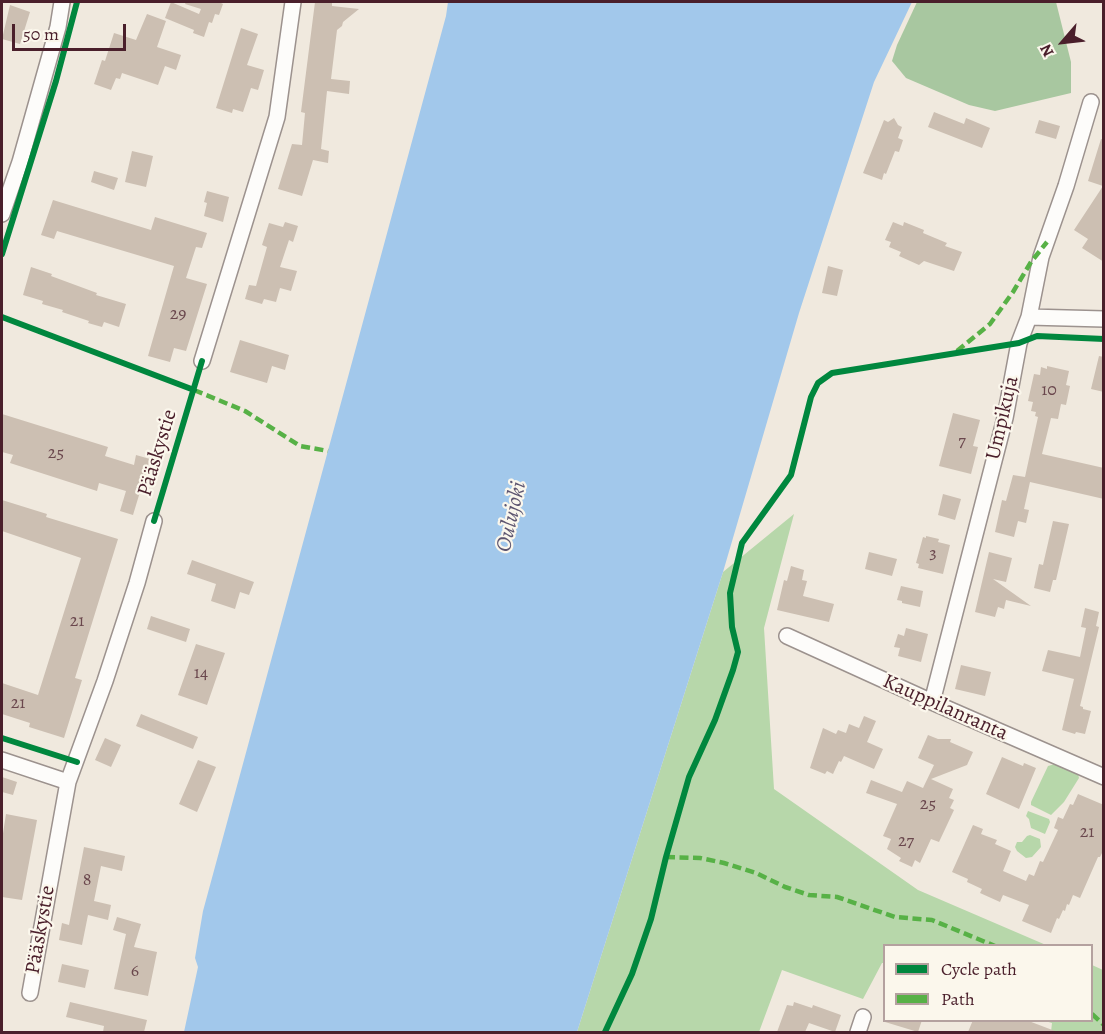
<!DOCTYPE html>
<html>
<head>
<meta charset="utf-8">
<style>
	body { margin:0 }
	#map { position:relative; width:1105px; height:1034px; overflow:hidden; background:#f0e9de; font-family:Alegreya,serif }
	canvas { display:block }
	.frame { position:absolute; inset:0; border:3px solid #4a1f2b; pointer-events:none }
	.legend { position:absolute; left:883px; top:944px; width:210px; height:78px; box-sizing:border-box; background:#fbf7ec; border:2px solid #b4a19f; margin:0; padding:8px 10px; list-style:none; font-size:18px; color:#4a1f2b }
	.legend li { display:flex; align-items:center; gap:12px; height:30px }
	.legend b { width:30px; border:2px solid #b4a19f }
	.north { position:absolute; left:1033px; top:12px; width:60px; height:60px; -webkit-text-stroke:4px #fbf7ec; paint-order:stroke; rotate:242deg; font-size:16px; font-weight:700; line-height:24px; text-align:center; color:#4a1f2b }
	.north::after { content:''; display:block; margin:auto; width:21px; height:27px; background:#4a1f2b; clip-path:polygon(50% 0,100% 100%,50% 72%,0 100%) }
	.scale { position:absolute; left:12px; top:24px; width:114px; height:27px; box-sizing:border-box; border:3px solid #4a1f2b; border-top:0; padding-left:8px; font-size:18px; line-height:21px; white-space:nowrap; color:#4a1f2b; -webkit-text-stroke:4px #fbf7ec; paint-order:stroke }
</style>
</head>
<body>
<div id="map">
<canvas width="1105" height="1034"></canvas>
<div class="frame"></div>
<ul class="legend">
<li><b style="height:8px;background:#00873e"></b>Cycle path</li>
<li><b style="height:8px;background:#57b146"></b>Path</li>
</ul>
<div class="north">N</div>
<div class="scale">50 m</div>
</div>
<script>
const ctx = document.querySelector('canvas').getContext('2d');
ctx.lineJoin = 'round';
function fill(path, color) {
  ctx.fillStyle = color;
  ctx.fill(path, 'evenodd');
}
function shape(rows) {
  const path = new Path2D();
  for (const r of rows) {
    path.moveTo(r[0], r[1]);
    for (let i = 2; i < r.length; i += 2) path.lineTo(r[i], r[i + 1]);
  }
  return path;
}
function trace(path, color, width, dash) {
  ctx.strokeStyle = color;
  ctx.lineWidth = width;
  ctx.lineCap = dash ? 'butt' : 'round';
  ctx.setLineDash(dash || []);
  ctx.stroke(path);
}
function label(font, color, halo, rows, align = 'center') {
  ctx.font = font + ' Alegreya,serif';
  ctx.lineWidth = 4.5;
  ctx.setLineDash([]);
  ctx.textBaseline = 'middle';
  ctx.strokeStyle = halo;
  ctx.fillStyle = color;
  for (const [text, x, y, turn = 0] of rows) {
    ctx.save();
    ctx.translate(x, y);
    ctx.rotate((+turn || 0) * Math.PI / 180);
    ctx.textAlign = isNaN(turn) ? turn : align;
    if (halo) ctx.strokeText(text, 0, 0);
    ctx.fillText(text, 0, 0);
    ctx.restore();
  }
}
const green = shape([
	[794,514,764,628,774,789,918,890,1046,945,884,946,884,963,882,963,863,999,782,970,759,1032,577,1032,723,572],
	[1055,764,1078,774,1079,778,1064,802,1051,815,1031,805,1031,802,1048,766],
	[1028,811,1049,819,1050,822,1045,834,1031,828,1029,819,1026,816],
	[1030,835,1040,839,1041,847,1032,857,1026,858,1017,851,1015,847,1017,842,1022,842,1027,836],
	[1092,965,1103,970,1103,1032,1051,1032,1052,1023,1045,1021,1092,1020]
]);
const forest = shape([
	[917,2,1056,2,1071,62,1071,93,995,111,969,105,906,78,892,61,897,45]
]);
const water = shape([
	[448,2,912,2,874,82,799,313,723,572,577,1032,184,1032,198,967,195,958,203,911,446,16]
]);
const building = shape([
	[171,2,199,14,201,9,185,4,186,2,219,2,223,4,219,15,215,14,212,23,209,22,204,37,193,33,194,30,165,18],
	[315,2,332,2,332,6,359,9,343,22,342,26,337,30,331,79,350,81,349,94,327,91,321,149,329,151,328,163,313,160,302,196,278,189,292,144,302,145,305,113,301,112],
	[10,5,30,12,20,44,2,39],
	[147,14,166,21,157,47,181,55,176,70,165,66,158,85,122,73,120,79,116,78,111,90,94,84,102,60,105,61,114,33,136,40],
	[241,28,258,34,247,65,264,70,258,90,251,88,243,112,233,109,232,113,216,108],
	[934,112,964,124,966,118,990,128,982,148,928,127],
	[894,118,898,125,902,127,898,138,903,140,899,152,895,151,886,174,884,173,882,180,863,173,884,120,888,122],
	[1039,120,1060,126,1056,139,1035,133],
	[1101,139,1104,140,1104,262,1082,248,1088,239,1074,230,1103,186,1088,181],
	[132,151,153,156,146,187,125,182],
	[94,171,118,178,114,190,91,182],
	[207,191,229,197,223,222,204,216,207,203,204,202],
	[53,200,151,230,155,217,207,233,202,248,196,247,186,278,207,284,186,351,174,348,170,362,148,356,174,266,57,231,54,239,41,235],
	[285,222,298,226,293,242,289,240,280,267,297,271,291,291,280,288,276,302,264,299,262,304,245,299,249,285,256,286,267,247,262,245,269,223,283,227],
	[893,222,903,226,904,222,924,230,923,233,947,243,945,246,962,252,954,271,924,261,919,265,899,256,901,252,889,247,891,242,885,240],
	[828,266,843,270,837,296,822,293],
	[31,267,52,274,51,276,97,293,96,295,126,304,119,327,104,322,102,327,88,323,89,321,62,312,63,310,42,304,43,301,23,295],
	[240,340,289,355,285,370,272,366,267,383,230,372],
	[1099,356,1104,357,1104,392,1091,389],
	[1047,366,1069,371,1066,385,1070,386,1066,405,1061,404,1058,419,1051,418,1042,454,1104,468,1104,499,1030,482,1024,509,1029,510,1026,523,1018,521,1014,537,995,532,1002,500,1006,501,1013,475,1025,477,1038,417,1035,416,1036,412,1031,411,1033,402,1028,401,1034,374,1040,375,1041,367,1047,369],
	[953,413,980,420,973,446,978,447,971,474,939,466],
	[2,414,108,447,105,456,134,465,136,455,150,459,133,515,120,511,126,491,99,483,97,491,10,463,13,455,2,452],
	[943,494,961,499,955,520,938,515],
	[2,500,47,514,46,517,118,539,75,678,82,680,64,738,29,727,30,723,2,714,2,683,38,695,81,558,2,531],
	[1053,521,1069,524,1056,580,1053,580,1050,592,1034,588,1039,564,1043,565],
	[926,536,939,539,938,542,950,545,943,574,918,568,919,564,916,563,923,537,926,538],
	[869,552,897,559,892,576,865,569],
	[989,552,1012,558,1006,582,993,579,1031,606,1006,600,1004,609,998,607,995,617,975,612],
	[192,560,254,582,249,595,240,592,235,609,211,601,216,584,187,574],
	[791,566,804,570,802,580,807,581,803,596,834,604,829,622,777,610,784,580,787,581],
	[901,586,923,591,920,607,902,603,902,601,897,600],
	[1085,608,1099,612,1096,626,1099,627,1080,706,1083,707,1083,709,1091,711,1085,734,1076,732,1075,734,1062,730,1074,679,1042,671,1048,650,1080,657,1086,628,1081,627],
	[151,616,190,629,186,642,147,629],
	[906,628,928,634,921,662,898,656,900,648,894,647,898,634,904,636],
	[196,644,225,653,207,705,178,695],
	[961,665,991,672,985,696,955,689],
	[141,714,198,737,193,749,136,726],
	[864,716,876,721,867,742,883,749,874,769,844,756,841,762,839,761,833,774,827,771,825,774,810,768,823,728,836,734,838,730,846,733,849,724,859,728],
	[928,735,938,739,951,739,950,742,973,752,967,765,931,779,953,789,949,798,954,800,950,808,954,810,939,842,931,839,920,863,915,860,912,867,899,861,901,858,887,849,891,839,883,836,897,804,866,793,871,780,902,792,907,781,923,788,934,765,918,758],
	[105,738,121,745,111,767,95,760],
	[1002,757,1023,766,1024,763,1036,768,1019,809,986,794],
	[198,760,216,767,197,812,179,804],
	[2,777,17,782,13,795,2,792],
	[1078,794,1104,805,1104,849,1100,857,1098,857,1080,898,1073,895,1069,905,1067,904,1065,911,1063,910,1059,919,1057,918,1051,933,1022,921,1029,905,1003,895,1000,902,980,893,982,889,967,882,968,879,952,872,973,825,983,829,981,834,997,840,995,844,1011,851,1003,871,1026,881,1029,874,1034,876,1040,861,1043,862,1058,830,1054,828,1058,817,1063,819,1070,804,1073,805],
	[6,814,37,820,22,900,2,897,2,840],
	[84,847,125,856,122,871,101,866,94,901,111,905,108,920,88,915,82,945,59,940,62,923,69,925],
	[117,917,141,924,134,947,157,952,148,996,114,989,126,934,113,930],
	[62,964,89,970,85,988,58,982],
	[70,1002,147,1020,144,1032,103,1032,104,1026,66,1017],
	[794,1002,812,1008,813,1005,841,1015,835,1032,809,1023,805,1032,777,1032,787,1005,793,1006],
	[886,1020,922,1020,918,1032,885,1022],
	[973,1020,1026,1020,1055,1031,968,1032]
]);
const minor = shape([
	[2,214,20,162,58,27,62,2],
	[1029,317,1104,319],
	[202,361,277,117,293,2],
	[787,636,932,702,1104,777],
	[932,702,1005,418,1019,343,1029,317,1041,257,1066,186,1091,102],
	[2,760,68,782],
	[30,993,68,782,105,681,137,583,154,521],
	[858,1032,863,1017]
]);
const quiet = shape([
	[957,351,990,324,1013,292,1031,262,1047,242],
	[194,390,245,411,300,446,328,451],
	[666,857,700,858,724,863,756,873,785,887,809,895,837,897,895,917,932,920,995,946],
	[1092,1014,1104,1025]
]);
const cycleway = shape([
	[2,254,56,81,77,2],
	[2,317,194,390],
	[154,521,202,361],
	[2,738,77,762],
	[605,1032,632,974,651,919,666,857,689,777,715,720,733,670,738,652,732,627,730,593,742,543,791,475,811,397,818,383,832,373,1019,343,1037,336,1104,339]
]);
const numberNames = [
	["29",178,315],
	["10",1049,391],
	["7",962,442],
	["25",56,454],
	["3",933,554],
	["21",77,622],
	["14",201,674],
	["21",18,704],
	["25",928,805],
	["21",1087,833],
	["27",906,842],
	["8",87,881],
	["6",135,972]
];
const streetNames = [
	["Umpikuja",1003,418,-77],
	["Pääskystie",158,453,-73],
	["Kauppilanranta",945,708,24],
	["Pääskystie",41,930,-80]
];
const waterNames = [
	["Oulujoki",512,517,-77]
];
fill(green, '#b7d7aa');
fill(forest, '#a8c7a0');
fill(water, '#a2c8eb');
fill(building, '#ccbfb2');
trace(minor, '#9c928e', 18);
trace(minor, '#fdfcfa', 15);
trace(quiet, '#57b146', 4.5, [9, 4.5]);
trace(cycleway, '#00873e', 6);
label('18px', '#6a474d', null, numberNames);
label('21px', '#4a1f2b', '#fbf7ec', streetNames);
label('italic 22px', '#5d5570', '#fbf7ec', waterNames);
</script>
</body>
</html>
